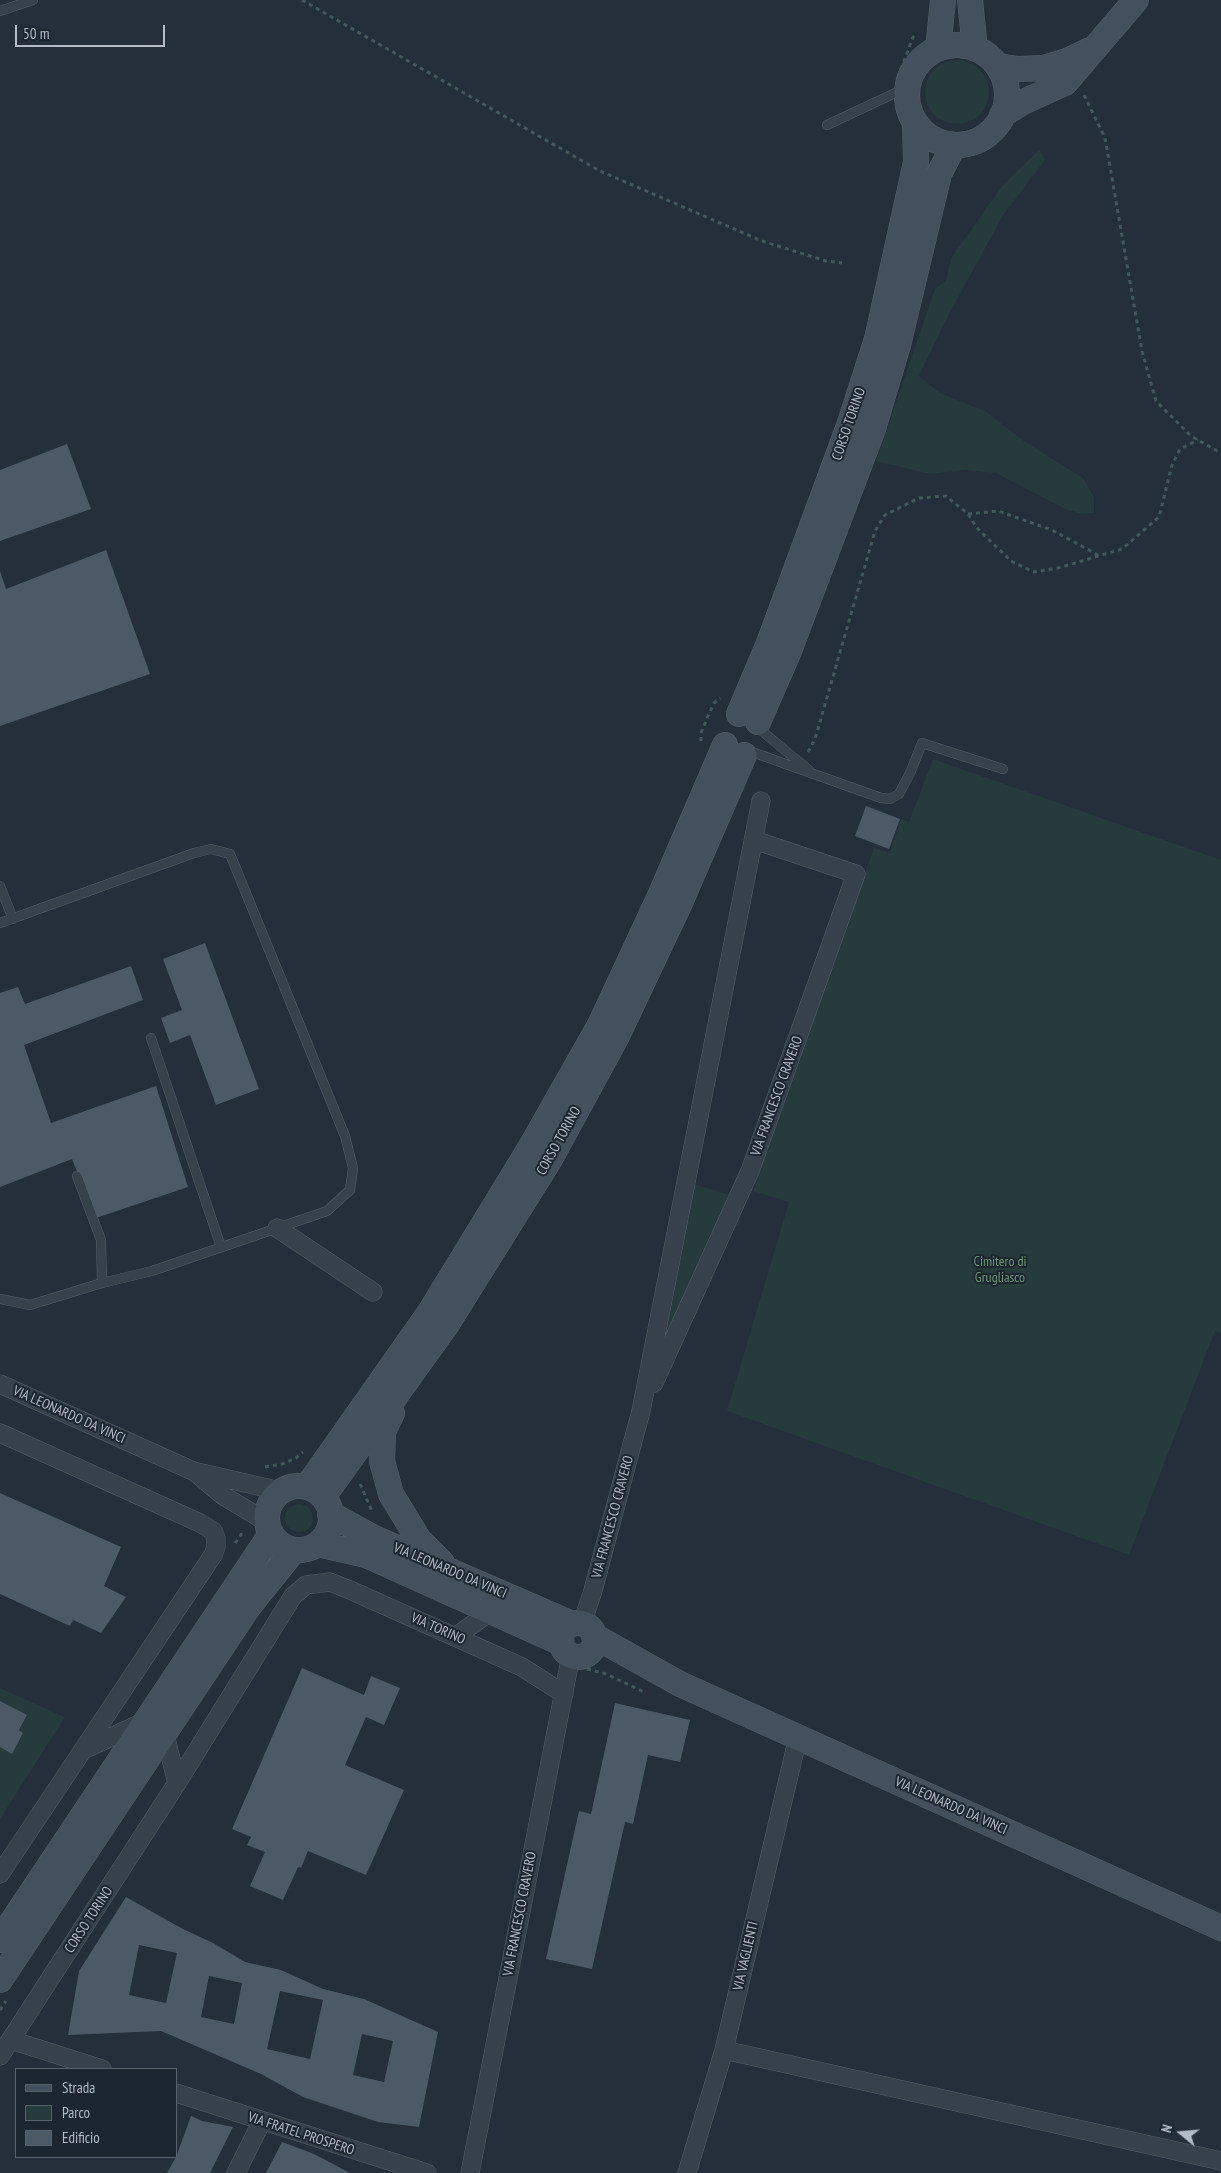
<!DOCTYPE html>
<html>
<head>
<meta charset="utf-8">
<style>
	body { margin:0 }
	#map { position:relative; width:1221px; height:2173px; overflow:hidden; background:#242f3b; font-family:"PT Sans Narrow",sans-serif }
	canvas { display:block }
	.legend { position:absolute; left:15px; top:2068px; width:162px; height:90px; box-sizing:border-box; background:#1c2630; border:1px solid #58626c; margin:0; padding:6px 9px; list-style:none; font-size:15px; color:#b3bcc7 }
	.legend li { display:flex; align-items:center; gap:10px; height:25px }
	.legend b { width:25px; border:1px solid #58626c }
	.north { position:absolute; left:1156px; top:2108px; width:50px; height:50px; -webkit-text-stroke:4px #1c2630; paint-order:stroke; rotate:287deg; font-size:14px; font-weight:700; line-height:20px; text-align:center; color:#b3bcc7 }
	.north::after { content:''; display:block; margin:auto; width:18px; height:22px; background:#b3bcc7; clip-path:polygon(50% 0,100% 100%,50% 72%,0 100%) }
	.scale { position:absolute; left:15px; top:25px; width:150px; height:22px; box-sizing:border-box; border:2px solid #b3bcc7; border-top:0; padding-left:6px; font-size:15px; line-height:18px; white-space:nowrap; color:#b3bcc7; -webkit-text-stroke:4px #1c2630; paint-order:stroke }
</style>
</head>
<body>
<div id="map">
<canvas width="1221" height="2173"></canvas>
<ul class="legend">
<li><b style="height:6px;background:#45505e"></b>Strada</li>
<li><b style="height:14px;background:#253b3c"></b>Parco</li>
<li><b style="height:14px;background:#4c5967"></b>Edificio</li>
</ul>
<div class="north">N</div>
<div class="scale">50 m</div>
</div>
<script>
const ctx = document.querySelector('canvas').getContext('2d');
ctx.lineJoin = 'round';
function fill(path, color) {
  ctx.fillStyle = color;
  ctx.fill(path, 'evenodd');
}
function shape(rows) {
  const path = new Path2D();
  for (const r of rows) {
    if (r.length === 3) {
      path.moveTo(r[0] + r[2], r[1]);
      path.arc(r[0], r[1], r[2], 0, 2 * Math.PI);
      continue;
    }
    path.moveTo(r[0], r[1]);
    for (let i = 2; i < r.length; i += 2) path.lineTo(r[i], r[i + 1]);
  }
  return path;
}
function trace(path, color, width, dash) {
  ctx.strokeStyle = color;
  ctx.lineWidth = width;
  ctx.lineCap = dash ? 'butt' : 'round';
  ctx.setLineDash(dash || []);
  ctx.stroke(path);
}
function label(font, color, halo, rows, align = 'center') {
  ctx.font = font + ' "PT Sans Narrow",sans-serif';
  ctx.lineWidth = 4;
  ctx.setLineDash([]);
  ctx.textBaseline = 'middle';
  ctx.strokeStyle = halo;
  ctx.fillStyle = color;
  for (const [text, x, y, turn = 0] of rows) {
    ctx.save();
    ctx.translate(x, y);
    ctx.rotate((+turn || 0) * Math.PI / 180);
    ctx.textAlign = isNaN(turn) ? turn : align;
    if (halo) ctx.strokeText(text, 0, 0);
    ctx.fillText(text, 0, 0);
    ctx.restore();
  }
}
const green = shape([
	[957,92,32],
	[1039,150,1045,160,1002,217,948,316,919,376,940,393,985,411,1024,441,1083,478,1094,497,1094,513,1082,514,1065,509,996,473,965,470,930,474,876,461,935,289,946,281,951,258,1003,185],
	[933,759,1221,860,1221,1333,1215,1331,1129,1555,727,1411,789,1202,753,1191,874,848,890,853,901,819,909,822],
	[691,1183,730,1195,667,1334,664,1333],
	[299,1518,14],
	[0,1688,65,1717,0,1819,0,1747,11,1753,23,1733,19,1730,27,1716,0,1701]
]);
const building = shape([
	[67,444,91,509,0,541,0,470],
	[106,550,150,674,0,726,0,571,6,589],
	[866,806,900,819,889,849,855,836],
	[205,943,259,1089,216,1105,190,1035,170,1043,161,1018,182,1010,163,959],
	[131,966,143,1000,24,1045,51,1123,156,1086,188,1187,96,1218,72,1159,0,1187,0,993,18,987,25,1004],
	[0,1493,121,1547,104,1586,126,1597,101,1633,73,1620,70,1626,0,1594],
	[302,1668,364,1695,371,1676,400,1688,384,1725,366,1717,345,1765,404,1790,366,1875,308,1851,301,1868,298,1867,283,1900,250,1886,265,1852,247,1845,251,1837,232,1829],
	[0,1701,27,1715,19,1730,23,1733,12,1754,0,1747],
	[615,1703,690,1720,680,1762,648,1755,633,1824,625,1822,592,1969,546,1959,579,1811,591,1814],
	[126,1897,181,1928,213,1943,245,1962,281,1970,323,1989,364,1999,438,2032,419,2127,378,2122,303,2097,261,2074,161,2031,68,2035,79,1971],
	[139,1945,177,1953,166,2003,129,1995],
	[209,1976,242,1983,234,2024,201,2017],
	[280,1991,323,2000,310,2059,267,2049],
	[362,2034,393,2041,384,2082,353,2075],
	[191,2116,202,2121,233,2127,210,2173,167,2173,176,2157],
	[282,2142,314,2154,350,2173,266,2173]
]);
const path = shape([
	[302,0,600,171,762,241,826,261,842,263],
	[898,77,915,32],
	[1084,95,1105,138,1142,351,1156,401,1191,436,1221,453],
	[968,514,998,511,1052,530,1098,555],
	[701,741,701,733,708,716,714,703,720,698],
	[808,752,815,739,875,531,885,515,919,498,946,496,968,514,977,528,1011,561,1034,572,1058,568,1122,549,1159,517,1172,465,1180,449,1198,440],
	[265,1467,282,1464,296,1458,303,1452],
	[360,1484,372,1511],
	[235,1543,241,1535,241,1529],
	[587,1669,606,1674,644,1692],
	[0,2010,6,2001]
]);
const lane = shape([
	[0,11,33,0],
	[827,125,908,87],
	[763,732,810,771],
	[752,752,881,798,890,799,899,794,911,771,922,743,1003,769],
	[0,886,13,919],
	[0,923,194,853,211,849,230,854,345,1136,353,1168,350,1190,327,1211,152,1271,102,1283,30,1305,0,1299],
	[151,1038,221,1247],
	[77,1176,101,1240,102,1283]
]);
const street = shape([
	[277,1228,373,1292],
	[654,1383,750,1171,856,874,754,840],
	[0,1384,193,1471,280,1491],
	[0,1433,200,1523,213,1531,216,1538,216,1547,213,1555,199,1576,0,1874],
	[196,1473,222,1495,267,1522],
	[582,1623,592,1594,641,1411,761,801],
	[455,1637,490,1612],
	[164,1731,177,1783],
	[83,1750,146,1721],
	[11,2040,102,2069],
	[724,2050,1221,2161],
	[0,2056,177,1783,293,1596,306,1585,330,1582,350,1590,522,1667,564,1694],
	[176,2093,427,2173],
	[236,2173,262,2121],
	[470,2173,571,1655],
	[687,2173,724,2050,798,1737]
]);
const secondary = shape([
	[970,0,975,49],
	[957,95,50],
	[938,49,943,0],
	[998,66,1018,69,1044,68,1067,61,1090,50],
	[1002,115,1023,102,1065,83,1136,0],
	[739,714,769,643,850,423,877,339,916,162,915,122],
	[758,722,789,651,873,429,898,345,939,174,954,145],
	[392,1413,383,1432,382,1461,391,1494,419,1540,442,1563],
	[299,1518,32],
	[307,1487,430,1312,532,1145,600,1025,660,896,725,745],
	[323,1497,445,1327,550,1159,617,1036,679,905,744,755],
	[330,1514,374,1538,572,1624],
	[318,1544,366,1555,561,1643],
	[578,1640,17],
	[594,1636,680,1684,1221,1928],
	[0,1940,271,1534],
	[0,1980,249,1606,294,1550]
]);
const streetNames = [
	["CORSO TORINO",849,424,-71],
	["VIA FRANCESCO CRAVERO",777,1096,-70],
	["CORSO TORINO",559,1141,-61],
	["VIA LEONARDO DA VINCI",69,1415,24],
	["VIA FRANCESCO CRAVERO",613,1517,-75],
	["VIA LEONARDO DA VINCI",450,1571,23],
	["VIA TORINO",438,1629,24],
	["VIA LEONARDO DA VINCI",951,1806,24],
	["VIA FRANCESCO CRAVERO",520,1914,-79],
	["CORSO TORINO",89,1920,-57],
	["VIA VAGLIENTI",746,1956,-77],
	["VIA FRATEL PROSPERO",301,2134,18]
];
const parkNames = [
	["Cimitero di",1000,1262],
	["Grugliasco",1000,1278]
];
fill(green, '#253b3c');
fill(building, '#4c5967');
trace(lane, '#555f69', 10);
trace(street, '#555f69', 19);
trace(secondary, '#555f69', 26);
trace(path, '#435859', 3, [4, 4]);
trace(lane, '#37414c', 9);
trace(street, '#37414c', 18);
trace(secondary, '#45505e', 25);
label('14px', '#b3bcc7', '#1c2630', streetNames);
label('14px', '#6a9772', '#1c2630', parkNames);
</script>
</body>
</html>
